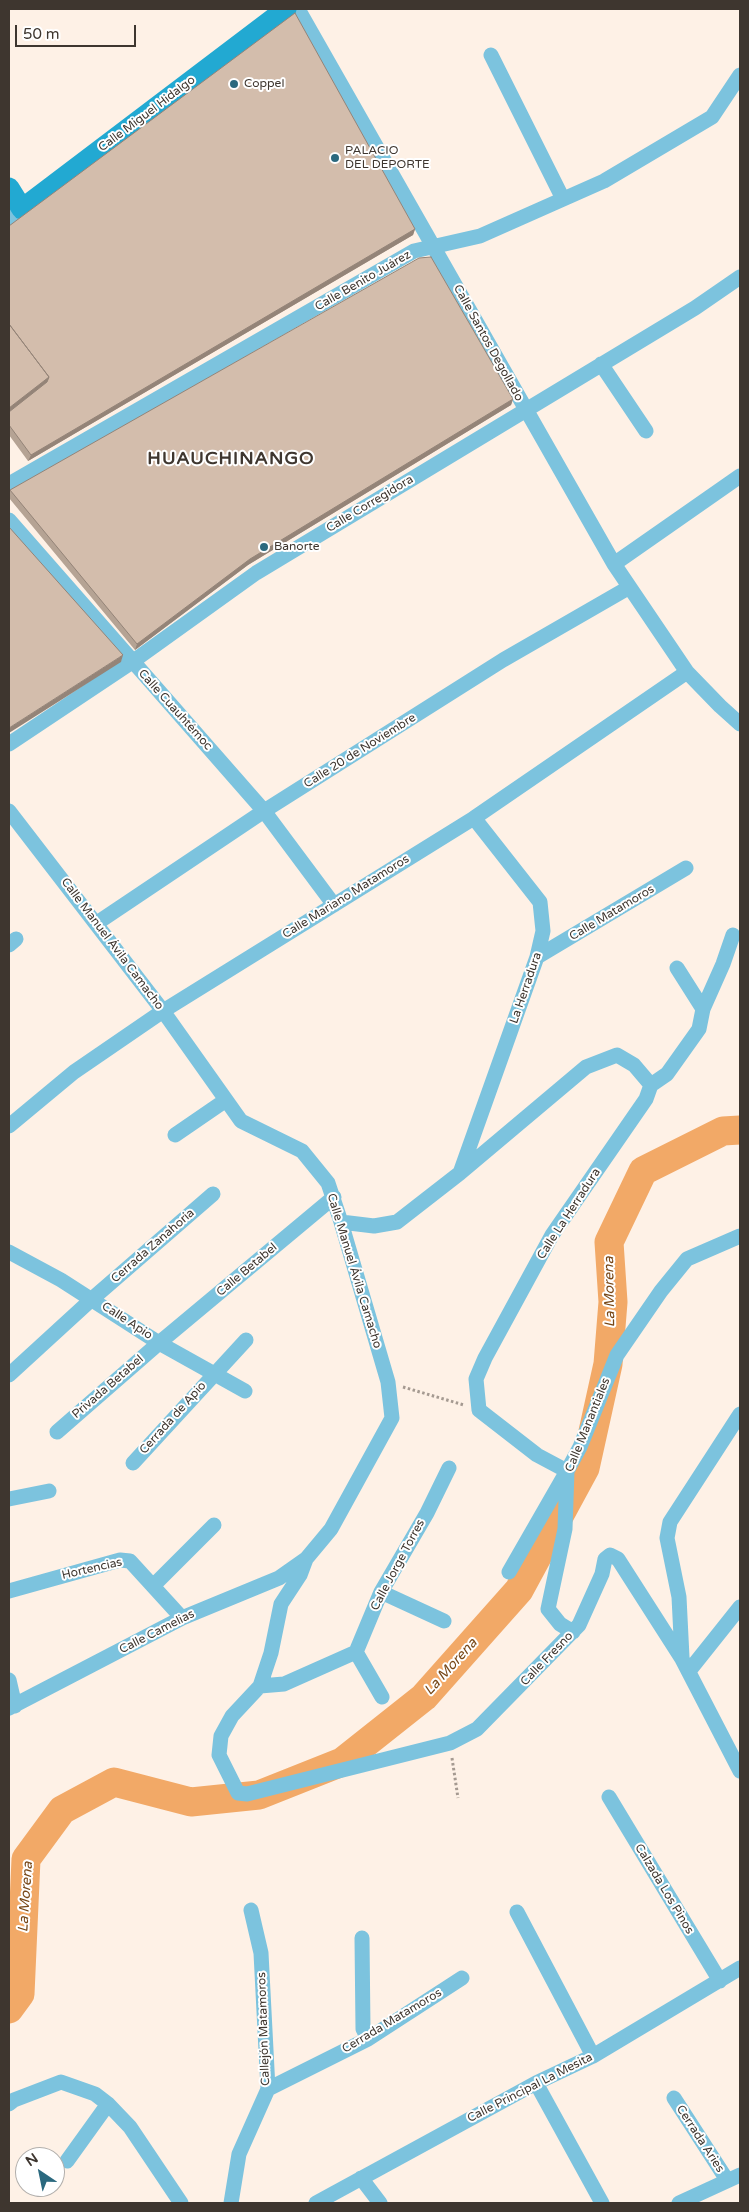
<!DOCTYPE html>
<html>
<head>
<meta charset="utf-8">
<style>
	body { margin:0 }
	#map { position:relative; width:749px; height:2212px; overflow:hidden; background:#fef1e6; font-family:"Varela Round",sans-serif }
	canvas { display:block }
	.frame { position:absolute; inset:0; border:10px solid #3e362f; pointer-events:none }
	.north { position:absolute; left:15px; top:2147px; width:50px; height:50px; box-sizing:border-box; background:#fff; border:1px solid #b2afac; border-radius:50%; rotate:326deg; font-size:14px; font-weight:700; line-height:20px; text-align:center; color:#3e362f }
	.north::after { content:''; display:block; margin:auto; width:18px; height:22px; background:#2b697f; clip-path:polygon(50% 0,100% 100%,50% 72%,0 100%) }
	.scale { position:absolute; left:15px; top:25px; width:121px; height:22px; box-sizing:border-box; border:2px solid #3e362f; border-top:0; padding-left:6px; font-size:15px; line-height:18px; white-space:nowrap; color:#3e362f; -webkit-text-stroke:4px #fff; paint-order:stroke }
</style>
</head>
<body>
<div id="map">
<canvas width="749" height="2212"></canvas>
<div class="frame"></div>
<div class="north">N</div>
<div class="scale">50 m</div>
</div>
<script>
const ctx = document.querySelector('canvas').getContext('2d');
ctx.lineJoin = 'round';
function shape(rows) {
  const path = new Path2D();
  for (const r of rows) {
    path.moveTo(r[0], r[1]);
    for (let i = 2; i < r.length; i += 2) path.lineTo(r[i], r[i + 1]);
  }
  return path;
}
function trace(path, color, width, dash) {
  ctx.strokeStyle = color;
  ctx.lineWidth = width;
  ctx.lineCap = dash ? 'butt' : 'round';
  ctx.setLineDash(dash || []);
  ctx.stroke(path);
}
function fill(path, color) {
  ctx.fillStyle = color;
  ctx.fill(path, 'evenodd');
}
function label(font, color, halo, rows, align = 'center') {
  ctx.font = font + ' "Varela Round",sans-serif';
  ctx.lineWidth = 4;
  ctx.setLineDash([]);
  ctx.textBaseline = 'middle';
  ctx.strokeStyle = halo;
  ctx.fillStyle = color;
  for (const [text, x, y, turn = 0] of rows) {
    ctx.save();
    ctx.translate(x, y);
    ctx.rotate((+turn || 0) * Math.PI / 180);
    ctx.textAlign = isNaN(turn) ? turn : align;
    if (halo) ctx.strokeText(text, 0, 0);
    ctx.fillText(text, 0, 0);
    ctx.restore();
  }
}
const river = shape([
	[9,2009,20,1994,26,1859,62,1810,114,1782,191,1802,259,1795,342,1762,424,1697,519,1590,585,1468,608,1364,613,1302,609,1242,643,1171,723,1131,740,1130]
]);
const path = shape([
	[403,1387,464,1405],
	[452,1758,458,1798]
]);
const street = shape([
	[298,9,614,564,687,672,720,706,740,724],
	[491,55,563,199],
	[9,218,22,209],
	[601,364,646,431],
	[9,484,414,251,480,236,604,181,712,117,740,75],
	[9,520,264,811,334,905],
	[614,564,740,476],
	[9,744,132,662,256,573,695,308,740,277],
	[9,811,163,1011,241,1121,302,1151,328,1183,341,1222,388,1382,392,1418,331,1529,306,1559,279,1578,182,1618,9,1708],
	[97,923,264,811,503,660,628,588],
	[9,945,16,939],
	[537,957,686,868],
	[677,968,703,1009],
	[9,1126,74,1072,163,1011,474,818,687,672],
	[175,1135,226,1100],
	[460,1173,537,957,543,931,540,902,474,818],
	[341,1222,374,1226,397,1222,460,1173,586,1067,617,1055,634,1065,651,1085],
	[9,1252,61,1280,159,1343,245,1391],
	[9,1375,92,1299,213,1194],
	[57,1432,159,1343,334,1197],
	[133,1463,246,1340],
	[9,1499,49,1491],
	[306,1559,300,1575,281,1604,271,1653,260,1686,232,1716,221,1736,219,1755,238,1793,247,1794,450,1743,477,1729,579,1625,602,1574,605,1559,610,1555,618,1559,682,1659,740,1771],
	[509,1572,567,1471,537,1455,479,1410,476,1379,485,1358,552,1235,646,1099,651,1085,667,1074,699,1029,703,1009,723,964,733,935],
	[153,1586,214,1525],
	[9,1591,120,1560,130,1561,182,1618],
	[381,1592,444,1621],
	[573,1632,560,1624,548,1609,565,1529,567,1471,580,1447,617,1355,661,1291,687,1259,740,1236],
	[356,1652,382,1697],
	[682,1657,679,1597,667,1538,670,1522,740,1414],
	[689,1671,740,1607],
	[9,1680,15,1706],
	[260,1686,284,1684,356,1652,381,1592,427,1513,449,1468],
	[609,1797,720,1981],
	[517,1912,593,2056],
	[362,1938,363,2029,368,2039],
	[536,2083,602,2203],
	[268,2089,368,2039,462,1978],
	[674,2098,727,2180],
	[9,2104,14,2100,61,2082,95,2094,108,2104,130,2127,181,2203],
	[67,2161,108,2104],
	[361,2178,380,2203],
	[231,2203,239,2154,268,2089,261,1953,251,1910],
	[316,2203,536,2083,593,2056,740,1968],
	[679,2203,740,2175]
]);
const secondary = shape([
	[9,188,22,209,286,9]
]);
const wall = shape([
	[9,226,415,229,413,235,28,461,9,435],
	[513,399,511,405,248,565,135,650,9,498,10,490]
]);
const shadedWall = shape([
	[415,229,413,235,28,461,31,455],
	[49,377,45,389,9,417,9,408],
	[513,399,511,405,248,565,135,650,137,644,250,559],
	[123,655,121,662,9,733,9,728]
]);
const building = shape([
	[295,13,415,229,31,455,9,425,9,412,47,382,49,377,9,324,9,226,295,13],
	[431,257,513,399,250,559,137,644,10,490,419,258,431,257],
	[9,324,49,377,9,408,9,324],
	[9,527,123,655,9,728,9,527]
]);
const markers = [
	[234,84,5,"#2b697f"],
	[335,158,5,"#2b697f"],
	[264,547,5,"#2b697f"]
];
const poiNames = [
	["Coppel",244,84],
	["PALACIO",345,151],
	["DEL DEPORTE",345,165],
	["Banorte",274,547]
];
const streetNames = [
	["Calle Miguel Hidalgo",147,114,-37],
	["Calle Benito Juárez",363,281,-30],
	["Calle Santos Degollado",488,343,61],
	["Calle Corregidora",370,504,-31],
	["Calle Cuauhtémoc",175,710,48],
	["Calle 20 de Noviembre",360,751,-32],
	["Calle Mariano Matamoros",346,897,-32],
	["Calle Matamoros",612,913,-31],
	["Calle Manuel Ávila Camacho",112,944,53],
	["La Herradura",526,988,-71],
	["Calle La Herradura",569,1214,-57],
	["Cerrada Zanahoria",153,1246,-41],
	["Calle Betabel",247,1270,-40],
	["Calle Manuel Ávila Camacho",354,1271,73],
	["Calle Apio",127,1321,33],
	["Privada Betabel",108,1387,-41],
	["Cerrada de Apio",173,1418,-48],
	["Calle Manantiales",588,1425,-68],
	["Calle Jorge Torres",398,1565,-62],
	["Hortencias",92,1569,-13],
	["Calle Camelias",157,1632,-27],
	["Calle Fresno",547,1659,-46],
	["Calzada Los Pinos",664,1889,59],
	["Cerrada Matamoros",392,2021,-31],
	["Callejón Matamoros",264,2029,-92],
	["Calle Principal La Mesita",530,2088,-27],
	["Cerrada Aries",700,2139,57]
];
const waterNames = [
	["La Morena",610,1292,-91],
	["La Morena",451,1667,-48],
	["La Morena",26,1897,-86]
];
const districtNames = [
	["HUAUCHINANGO",231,459]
];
trace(river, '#f2a967', 29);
trace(path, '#a59a91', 3, [2.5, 2.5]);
trace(street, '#7cc3de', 15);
trace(secondary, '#22a9d2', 21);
fill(wall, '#b5a394');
fill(shadedWall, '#948478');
fill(building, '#d3bdac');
trace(building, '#948478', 1);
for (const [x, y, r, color] of markers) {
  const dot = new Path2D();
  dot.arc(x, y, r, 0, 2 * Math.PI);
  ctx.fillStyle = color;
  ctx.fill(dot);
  trace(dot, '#fff', 2);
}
label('12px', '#3e362f', '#fff', poiNames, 'left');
label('12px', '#3e362f', '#fff', streetNames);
label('italic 14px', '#784818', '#fff', waterNames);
ctx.letterSpacing = '1px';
label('bold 18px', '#3e362f', '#fff', districtNames);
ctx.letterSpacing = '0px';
</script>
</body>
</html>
